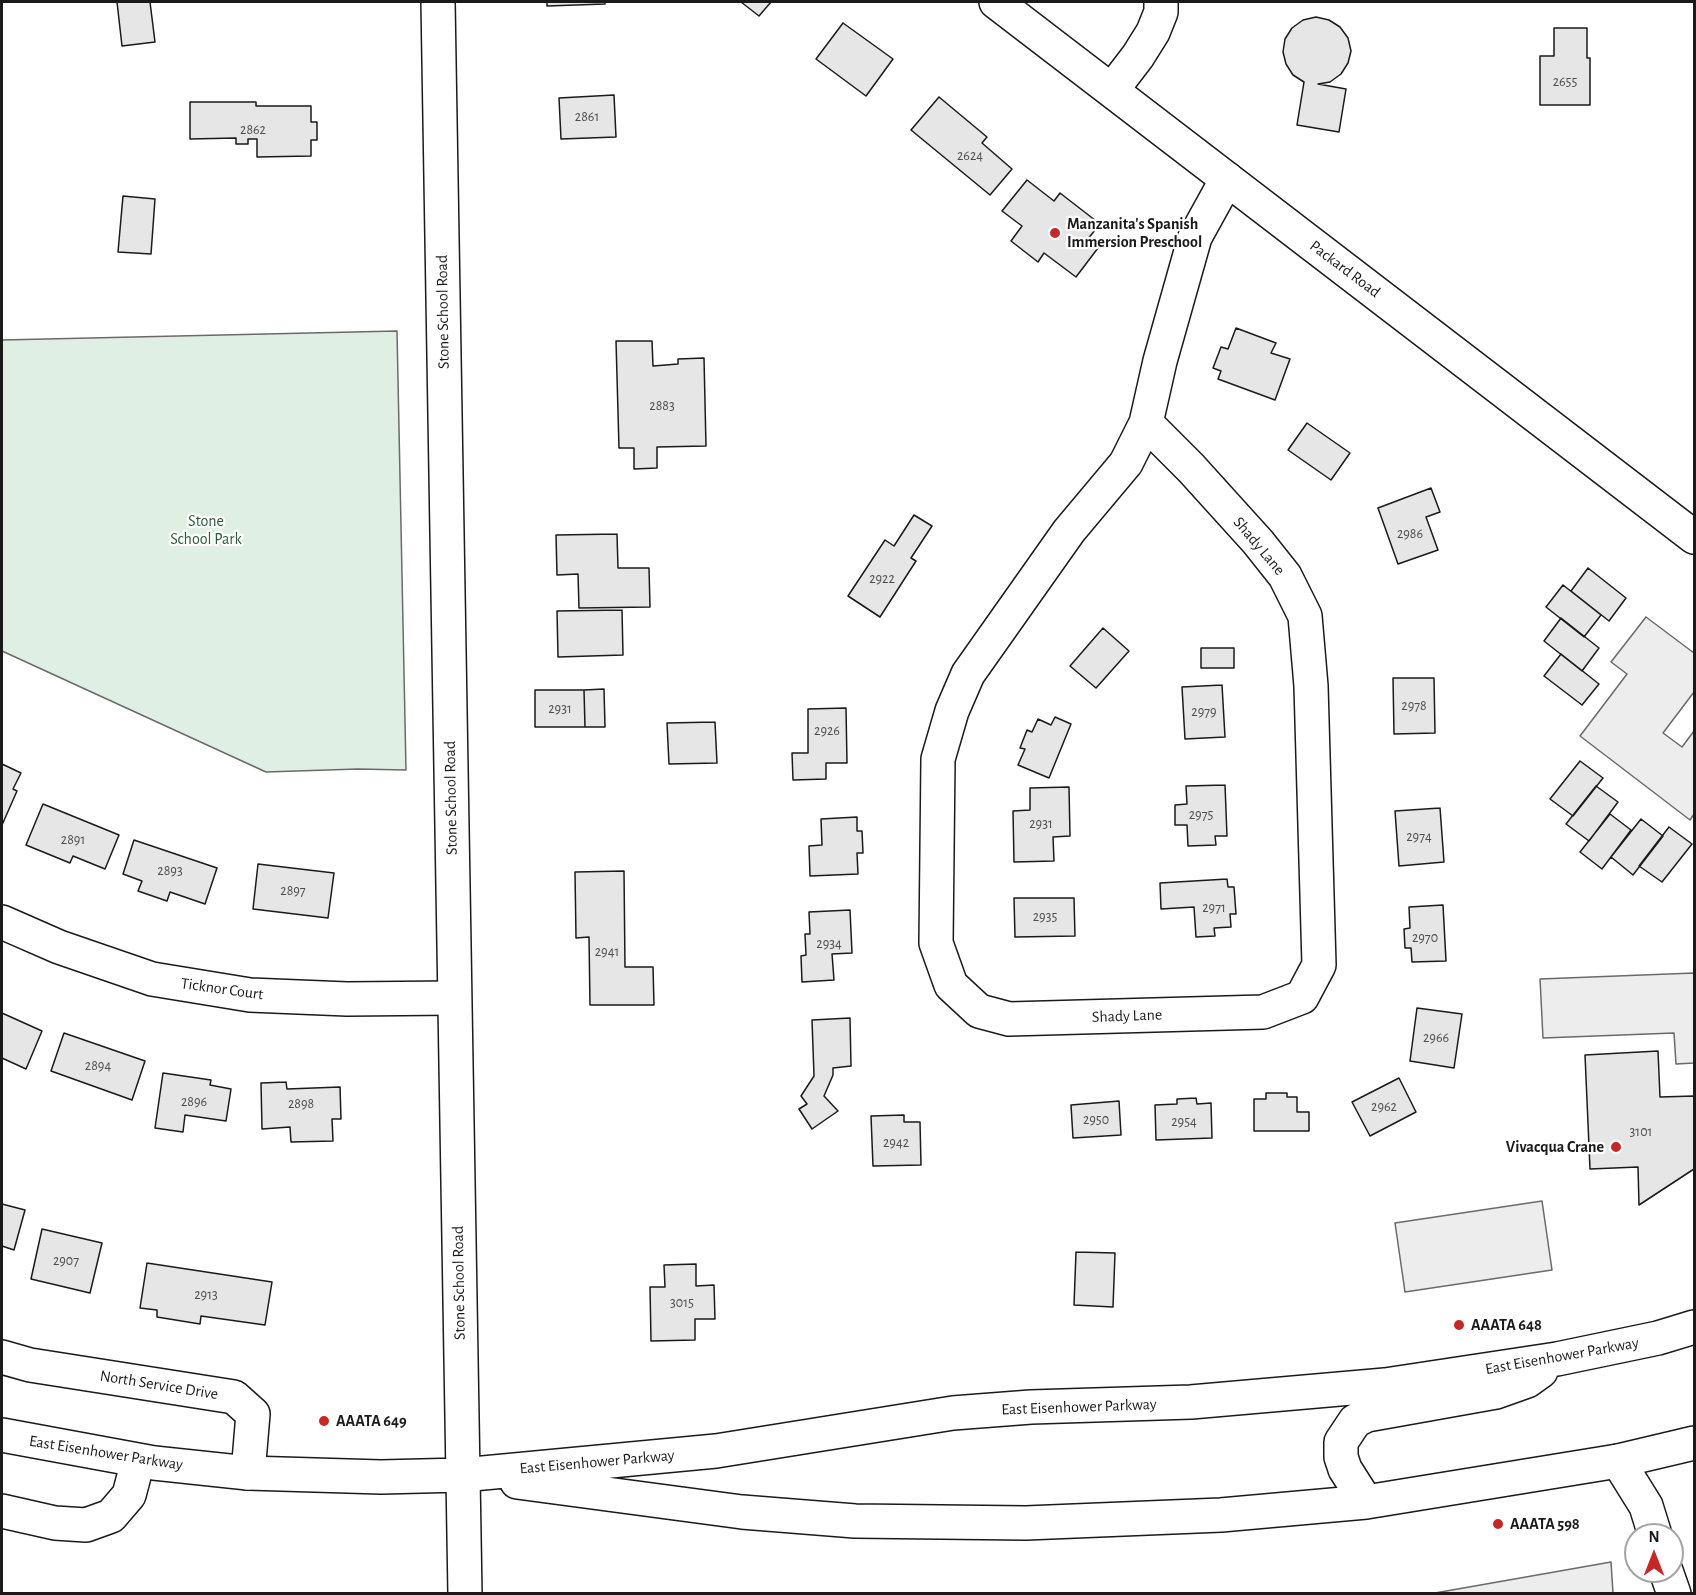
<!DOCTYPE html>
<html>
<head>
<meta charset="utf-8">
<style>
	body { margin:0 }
	#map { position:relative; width:1696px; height:1595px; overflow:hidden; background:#fff; font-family:"Alegreya Sans",sans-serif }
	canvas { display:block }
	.frame { position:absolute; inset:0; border:3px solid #1a1a1a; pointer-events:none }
	.north { position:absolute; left:1624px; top:1523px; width:60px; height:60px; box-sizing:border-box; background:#fff; border:2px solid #a3a3a3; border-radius:50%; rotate:0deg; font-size:16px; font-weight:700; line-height:24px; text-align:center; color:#1a1a1a }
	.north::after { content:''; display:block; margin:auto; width:21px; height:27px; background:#c62828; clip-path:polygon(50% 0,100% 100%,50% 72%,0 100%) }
</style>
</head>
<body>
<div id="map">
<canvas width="1696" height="1595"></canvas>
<div class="frame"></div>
<div class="north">N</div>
</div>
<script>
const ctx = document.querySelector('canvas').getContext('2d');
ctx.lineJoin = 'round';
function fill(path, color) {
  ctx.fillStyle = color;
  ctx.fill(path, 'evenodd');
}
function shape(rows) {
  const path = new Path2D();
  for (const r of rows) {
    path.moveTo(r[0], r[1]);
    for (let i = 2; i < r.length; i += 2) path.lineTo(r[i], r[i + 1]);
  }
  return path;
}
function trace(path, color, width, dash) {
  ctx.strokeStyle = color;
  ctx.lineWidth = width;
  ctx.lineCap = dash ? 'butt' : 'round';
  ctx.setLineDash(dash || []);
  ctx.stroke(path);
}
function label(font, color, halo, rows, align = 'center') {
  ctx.font = font + ' "Alegreya Sans",sans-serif';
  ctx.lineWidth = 4.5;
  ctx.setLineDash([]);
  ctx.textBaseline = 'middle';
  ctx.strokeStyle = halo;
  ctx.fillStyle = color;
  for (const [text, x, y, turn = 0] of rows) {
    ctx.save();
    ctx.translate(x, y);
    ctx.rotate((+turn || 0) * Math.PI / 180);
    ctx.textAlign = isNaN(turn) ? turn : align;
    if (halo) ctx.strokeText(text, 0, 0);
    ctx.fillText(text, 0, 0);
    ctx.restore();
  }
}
const green = shape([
	[397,331,406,770,358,769,266,772,2,651,2,340,397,331]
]);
const parking = shape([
	[1646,617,1694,653,1694,692,1663,733,1682,747,1694,731,1694,814,1690,820,1580,736,1627,674,1611,662,1646,617],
	[1694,973,1694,1063,1676,1064,1674,1033,1543,1038,1540,979,1694,973],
	[1542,1201,1552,1270,1405,1292,1395,1223,1542,1201],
	[1611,1562,1613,1593,1435,1593,1611,1562]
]);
const building = shape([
	[117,2,150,2,155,42,122,46,117,2],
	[547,2,605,2,605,4,547,6,547,2],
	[741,2,771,2,759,16,741,2],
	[1316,17,1329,20,1340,27,1348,38,1351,51,1348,63,1341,74,1330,82,1318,84,1346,89,1339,132,1297,125,1304,82,1293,75,1286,64,1283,52,1285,39,1292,28,1303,20,1316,17],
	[843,23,893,59,866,96,816,59,843,23],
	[1554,28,1587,28,1587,58,1590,58,1590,105,1540,105,1540,56,1554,56,1554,28],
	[614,95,616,137,561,139,559,98,614,95],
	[939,97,987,137,982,143,1012,169,990,195,911,130,939,97],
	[190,102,256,102,256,106,311,106,311,122,317,122,317,140,311,140,311,156,257,157,257,139,248,139,248,144,236,144,236,138,190,139,190,102],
	[1027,180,1054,201,1060,193,1100,224,1087,240,1098,248,1076,277,1044,253,1038,262,1011,241,1022,226,1002,211,1027,180],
	[123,196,155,199,151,254,118,252,123,196],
	[1236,328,1276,343,1271,353,1290,359,1275,400,1218,379,1221,371,1213,368,1221,347,1228,349,1236,328],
	[616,341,652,341,653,366,678,364,678,359,704,358,706,446,657,447,657,468,634,469,634,448,619,448,616,341],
	[1307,423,1350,453,1331,480,1288,450,1307,423],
	[1431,488,1440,512,1426,517,1438,550,1398,564,1378,508,1431,488],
	[914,515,932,526,911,558,916,561,880,617,848,596,885,540,894,546,914,515],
	[617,534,618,568,649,568,650,607,579,608,578,574,557,575,556,535,617,534],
	[1588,568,1626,598,1609,621,1571,591,1588,568],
	[1563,585,1601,615,1584,637,1546,607,1563,585],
	[622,610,623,655,558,657,557,611,622,610],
	[1561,618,1599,648,1582,671,1544,641,1561,618],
	[1103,628,1129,651,1096,688,1070,666,1103,628],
	[1201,648,1234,648,1234,668,1201,668,1201,648],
	[1561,654,1599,684,1582,705,1544,676,1561,654],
	[1393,678,1434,678,1435,733,1394,734,1393,678],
	[1222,685,1225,737,1185,739,1182,687,1222,685],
	[604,689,605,727,585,727,584,690,604,689],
	[535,690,584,690,585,727,535,727,535,690],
	[846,708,847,763,826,763,826,779,793,780,792,753,808,753,808,709,846,708],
	[1055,717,1071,724,1049,778,1018,765,1025,749,1020,748,1027,730,1032,732,1038,719,1051,725,1055,717],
	[715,722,717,763,669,764,667,723,715,722],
	[1580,761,1603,778,1573,816,1550,799,1580,761],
	[2,764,21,773,13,789,17,791,2,825,2,764],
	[1225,785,1227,836,1215,836,1216,845,1188,846,1187,825,1175,825,1175,805,1187,804,1186,786,1225,785],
	[1596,786,1618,802,1589,841,1566,824,1596,786],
	[1069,787,1070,836,1053,837,1054,861,1014,862,1013,811,1030,810,1030,788,1069,787],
	[43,804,119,835,105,869,73,856,70,863,26,845,43,804],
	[1440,808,1444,862,1399,866,1395,811,1440,808],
	[1610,814,1631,830,1602,869,1580,852,1610,814],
	[857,817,857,831,862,831,863,853,857,853,858,874,810,876,809,846,822,845,821,819,857,817],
	[1641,819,1663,836,1633,875,1611,857,1641,819],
	[1669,827,1692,844,1662,882,1639,866,1669,827],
	[134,840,217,868,205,904,170,892,167,901,138,891,142,881,123,874,134,840],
	[258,864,334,873,328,918,253,909,258,864],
	[624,871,625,967,653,967,654,1005,590,1005,589,937,576,938,575,872,624,871],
	[1227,879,1228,887,1234,887,1236,914,1230,914,1231,927,1214,928,1215,936,1196,937,1194,907,1161,909,1160,883,1227,879],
	[1014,898,1074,898,1075,936,1015,937,1014,898],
	[1443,905,1446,961,1412,962,1411,948,1405,948,1404,929,1410,928,1409,907,1443,905],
	[850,910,852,953,832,954,834,980,802,982,801,956,806,955,805,934,810,934,809,912,850,910],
	[1417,1008,1462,1014,1454,1068,1410,1061,1417,1008],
	[2,1013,42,1031,26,1069,2,1058,2,1013],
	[850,1018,851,1066,833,1068,833,1075,824,1096,838,1111,812,1129,799,1109,807,1104,801,1096,814,1076,812,1020,850,1018],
	[64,1033,145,1061,132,1100,51,1071,64,1033],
	[1658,1051,1660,1097,1694,1096,1694,1169,1639,1205,1638,1167,1590,1169,1585,1055,1658,1051],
	[163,1073,211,1080,210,1085,231,1089,226,1121,185,1115,183,1132,155,1128,163,1073],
	[1399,1078,1416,1112,1370,1136,1352,1102,1399,1078],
	[286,1082,287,1089,340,1087,341,1119,332,1119,333,1141,291,1142,290,1127,262,1129,261,1083,286,1082],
	[1266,1093,1287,1093,1287,1097,1297,1097,1297,1112,1309,1112,1309,1131,1254,1131,1254,1099,1266,1099,1266,1093],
	[1196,1098,1197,1104,1211,1103,1212,1138,1156,1140,1155,1105,1177,1104,1177,1099,1196,1098],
	[1119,1101,1121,1135,1073,1138,1071,1105,1119,1101],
	[904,1115,904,1122,920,1122,921,1165,873,1166,871,1116,904,1115],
	[2,1204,25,1210,14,1250,2,1246,2,1204],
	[42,1229,102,1243,90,1293,31,1279,42,1229],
	[1076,1252,1115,1253,1113,1307,1074,1305,1076,1252],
	[147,1263,272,1282,265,1325,201,1316,200,1324,157,1317,157,1310,140,1308,147,1263],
	[696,1264,696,1286,714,1285,715,1319,695,1319,695,1340,651,1341,650,1287,665,1287,664,1265,696,1264]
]);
const minor = shape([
	[1112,90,1138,56,1153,32,1161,12,1161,2],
	[1146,423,1191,468,1258,542,1285,576,1305,616,1311,686,1319,965,1302,997,1263,1012,1009,1019,979,1011,951,985,936,943,938,759,952,711,968,674,1069,531,1126,463,1146,423,1160,361,1195,237,1227,179],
	[2,922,59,947,152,979,250,995,347,999,454,998],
	[2,1357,30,1365,234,1397,253,1414,248,1473],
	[1618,1461,1646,1506,1655,1535],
	[2,1511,55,1523,86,1525,111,1516,129,1495,138,1461],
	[1666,1571,1674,1594]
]);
const major = shape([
	[438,2,465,1594],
	[996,2,1694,537],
	[2,1435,154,1463,248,1473,381,1477,462,1475,716,1451,953,1413,1031,1407,1191,1402,1385,1385,1557,1359,1658,1338,1694,1327],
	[517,1482,742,1512,855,1521,1026,1523,1221,1515,1366,1502,1618,1461,1694,1443],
	[1366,1502,1345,1469,1341,1457,1341,1442,1355,1421,1367,1415,1496,1392,1527,1381,1541,1371]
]);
const markers = [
	[1055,233,6,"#c62828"],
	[1616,1147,6,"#c62828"],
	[1459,1325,6,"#c62828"],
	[324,1421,6,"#c62828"],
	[1498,1524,6,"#c62828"]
];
const numberNames = [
	["2655",1565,82],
	["2861",587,117],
	["2862",253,130],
	["2624",970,156],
	["2883",662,406],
	["2986",1410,534],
	["2922",882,579],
	["2978",1414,706],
	["2931",560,709],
	["2979",1204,712],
	["2926",827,731],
	["2975",1201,815],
	["2931",1041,824],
	["2974",1419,837],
	["2891",73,840],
	["2893",170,871],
	["2897",293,891],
	["2971",1214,908],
	["2935",1045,917],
	["2970",1425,938],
	["2934",829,944],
	["2941",607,952],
	["2966",1436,1038],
	["2894",98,1066],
	["2896",194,1102],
	["2898",301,1104],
	["2962",1384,1107],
	["2950",1096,1120],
	["2954",1184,1122],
	["3101",1641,1132],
	["2942",896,1143],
	["2907",66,1261],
	["2913",206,1295],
	["3015",682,1303]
];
const poiNames = [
	["Manzanita's Spanish",1067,224],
	["Immersion Preschool",1067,242],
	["Vivacqua Crane",1604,1147,"right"],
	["AAATA 648",1471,1325],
	["AAATA 649",336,1421],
	["AAATA 598",1510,1524]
];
const streetNames = [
	["Packard Road",1345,269,37],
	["Stone School Road",443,312,-91],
	["Shady Lane",1259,546,50],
	["Stone School Road",451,798,-91],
	["Ticknor Court",222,989,8],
	["Shady Lane",1127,1016,-2],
	["Stone School Road",459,1283,-91],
	["East Eisenhower Parkway",1562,1356,-10],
	["North Service Drive",159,1385,9],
	["East Eisenhower Parkway",1079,1407,-2],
	["East Eisenhower Parkway",106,1453,9],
	["East Eisenhower Parkway",597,1462,-5]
];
const parkNames = [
	["Stone",206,521],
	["School Park",206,539]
];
fill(green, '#e0efe3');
trace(green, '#6a6a6a', 1.5);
fill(parking, '#ededed');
trace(parking, '#6a6a6a', 1.5);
fill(building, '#e6e6e6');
trace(building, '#1a1a1a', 1.5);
trace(minor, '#1a1a1a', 36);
trace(major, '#1a1a1a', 36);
trace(minor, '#fff', 33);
trace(major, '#fff', 33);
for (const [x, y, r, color] of markers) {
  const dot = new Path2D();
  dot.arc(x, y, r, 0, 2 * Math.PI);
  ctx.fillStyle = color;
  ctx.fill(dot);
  trace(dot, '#fff', 2);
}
label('14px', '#4d4d4d', null, numberNames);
label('bold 16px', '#1a1a1a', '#fff', poiNames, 'left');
label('16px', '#1a1a1a', '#fff', streetNames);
label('16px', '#2b5a34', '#fff', parkNames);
</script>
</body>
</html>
